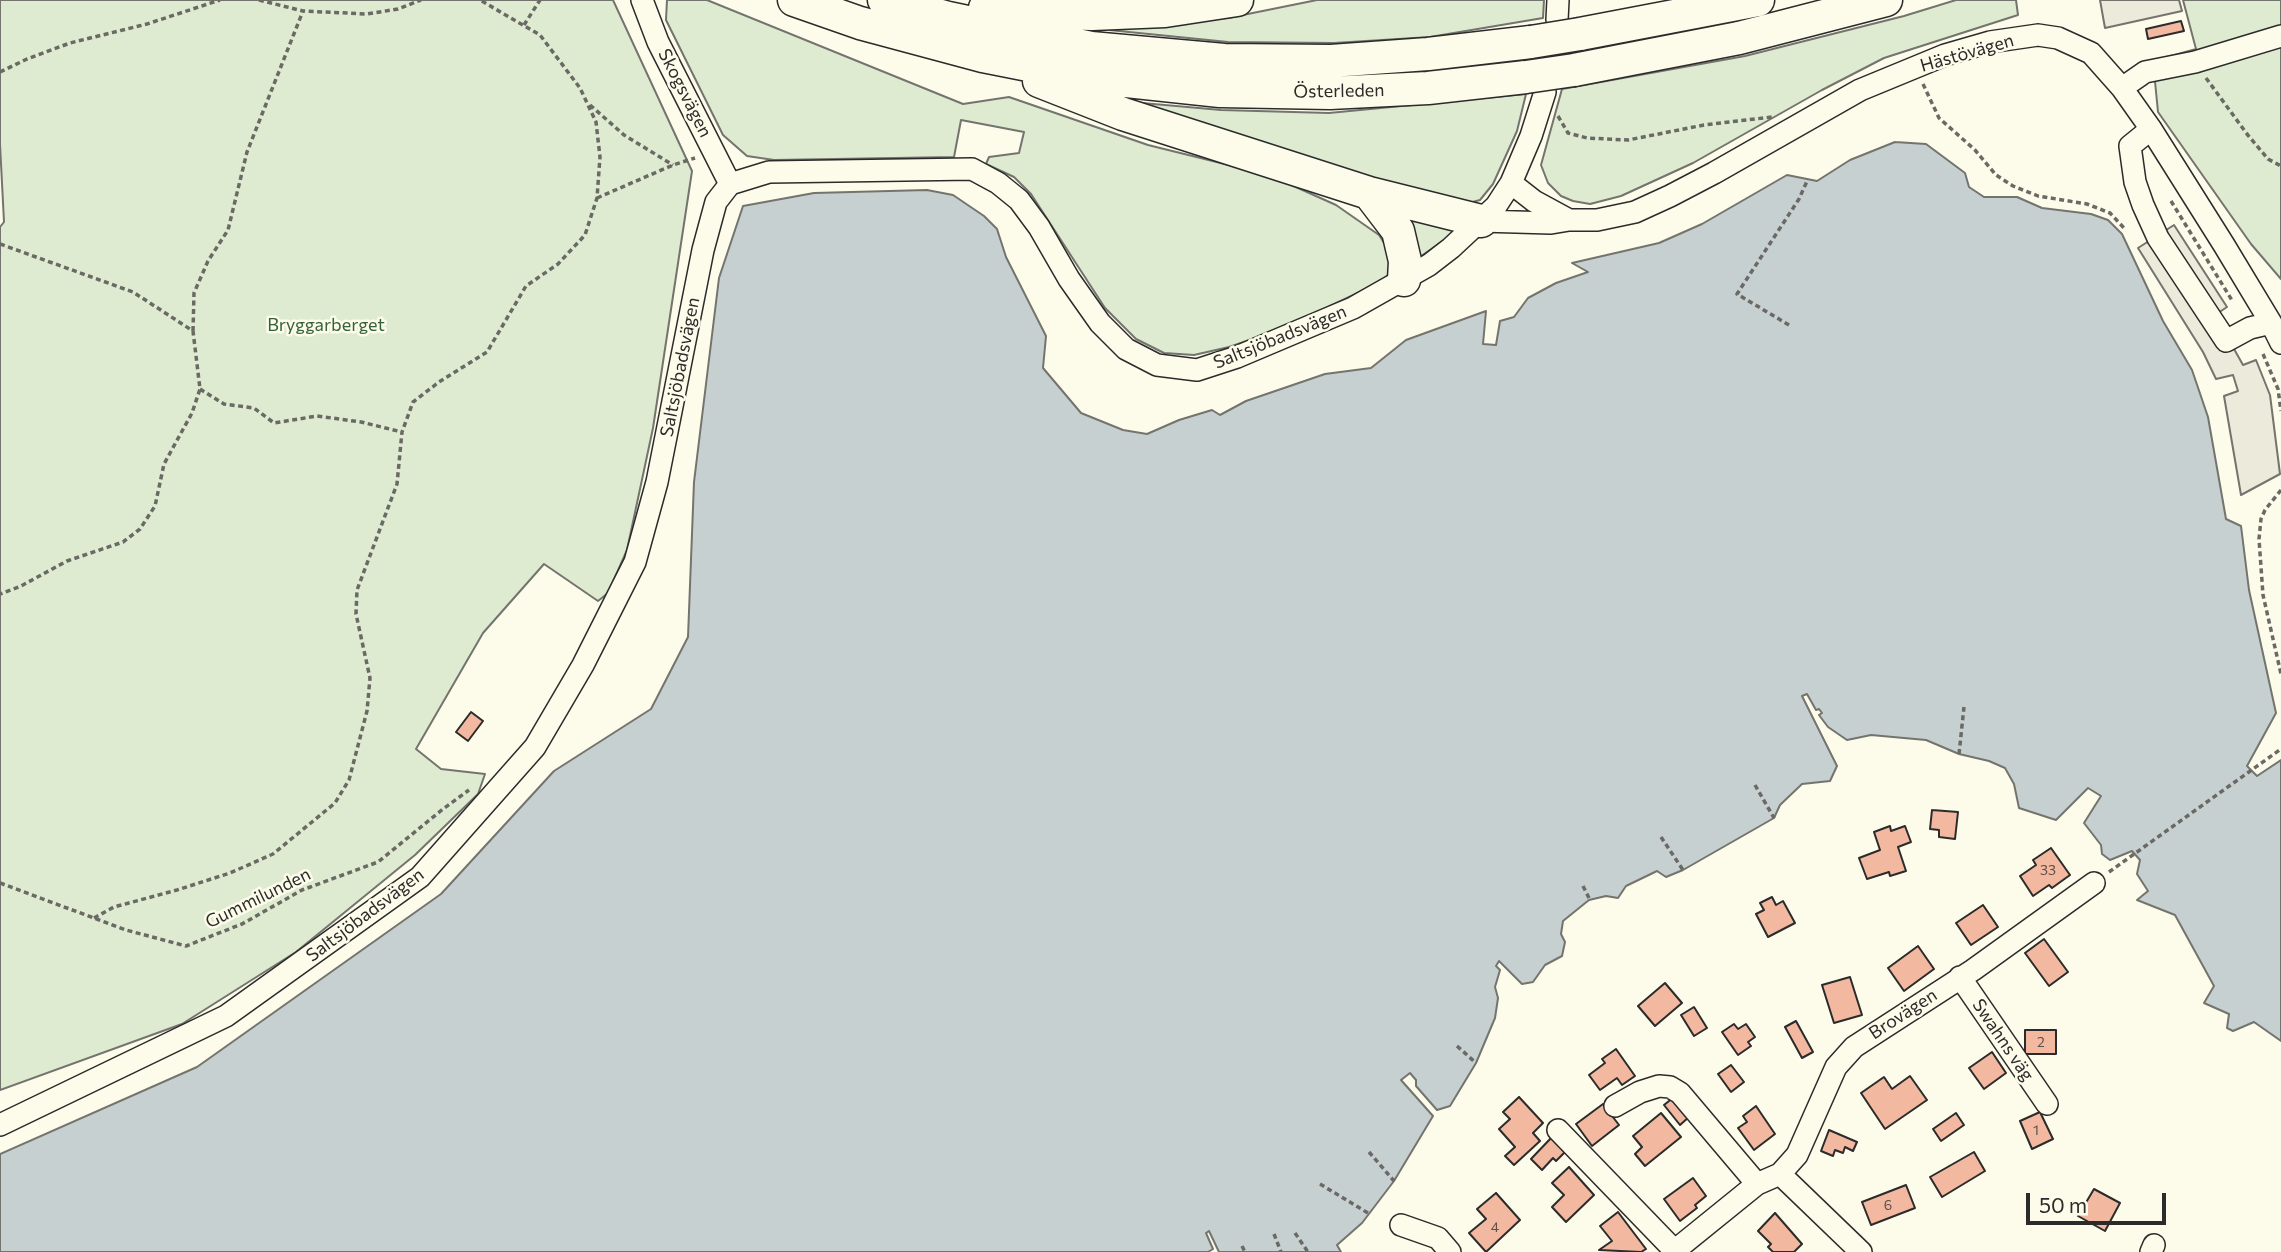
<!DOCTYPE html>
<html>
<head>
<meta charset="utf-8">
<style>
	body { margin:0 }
	#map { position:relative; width:2281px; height:1252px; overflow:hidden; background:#fdfbea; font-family:Commissioner,sans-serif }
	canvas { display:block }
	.scale { position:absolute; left:2026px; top:1193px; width:140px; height:32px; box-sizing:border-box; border:4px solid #2b2b2b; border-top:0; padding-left:9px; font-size:21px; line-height:24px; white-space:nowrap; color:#2b2b2b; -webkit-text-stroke:5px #fdfbea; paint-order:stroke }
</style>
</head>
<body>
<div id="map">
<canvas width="2281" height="1252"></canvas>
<div class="scale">50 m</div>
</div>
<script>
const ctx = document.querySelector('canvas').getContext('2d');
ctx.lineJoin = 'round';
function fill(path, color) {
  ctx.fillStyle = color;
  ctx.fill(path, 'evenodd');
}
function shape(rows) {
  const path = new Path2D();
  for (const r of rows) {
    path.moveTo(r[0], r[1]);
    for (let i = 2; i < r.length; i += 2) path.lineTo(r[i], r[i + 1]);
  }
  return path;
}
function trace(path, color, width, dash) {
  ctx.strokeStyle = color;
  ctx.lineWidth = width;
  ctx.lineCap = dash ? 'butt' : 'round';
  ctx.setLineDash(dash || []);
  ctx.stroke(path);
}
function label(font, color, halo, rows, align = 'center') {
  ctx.font = font + ' Commissioner,sans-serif';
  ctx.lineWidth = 5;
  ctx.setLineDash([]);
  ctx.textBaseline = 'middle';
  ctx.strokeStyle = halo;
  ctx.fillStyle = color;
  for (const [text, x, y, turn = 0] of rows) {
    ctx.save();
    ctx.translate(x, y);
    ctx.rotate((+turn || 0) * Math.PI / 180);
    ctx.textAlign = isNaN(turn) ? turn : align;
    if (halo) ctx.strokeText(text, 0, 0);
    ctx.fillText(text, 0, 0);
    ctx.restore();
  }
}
const green = shape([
	[0,0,613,0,692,171,653,428,627,550,608,593,598,601,544,564,483,633,416,749,441,769,485,774,478,794,415,855,296,952,182,1024,0,1090,0,227,4,222,0,144,0,0],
	[667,0,707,0,963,104,1009,97,1148,145,1269,175,1336,205,1379,235,1393,257,1392,271,1381,282,1279,330,1229,347,1194,355,1164,353,1136,339,1105,308,1031,194,1014,177,986,164,989,157,1019,153,1024,132,961,120,954,157,774,160,747,156,723,135,666,20,667,0],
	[1317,0,1544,0,1543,18,1430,37,1334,43,1228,42,1109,30,1111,25,1228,18,1317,0],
	[1956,0,2016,0,2018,15,1884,58,1822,90,1693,163,1621,196,1590,204,1573,201,1561,196,1548,183,1541,165,1562,89,1745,56,1904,16,1956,0],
	[2183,0,2281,0,2281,279,2251,244,2158,112,2153,61,2196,49,2183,0],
	[1526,94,1517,131,1493,184,1480,200,1465,204,1358,175,1131,102,1221,110,1329,113,1526,94],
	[1396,211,1455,229,1453,234,1414,261,1396,211]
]);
const parking = shape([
	[2100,0,2179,0,2182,11,2105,28,2100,0],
	[2174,225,2227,307,2215,315,2243,365,2256,360,2270,395,2280,474,2241,495,2224,396,2238,391,2233,375,2216,379,2203,352,2138,248,2174,225]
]);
const water = shape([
	[1895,142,1926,144,1965,173,1969,187,1984,197,2017,197,2042,208,2091,214,2108,220,2122,234,2163,321,2192,370,2208,417,2226,519,2241,526,2249,590,2276,713,2247,766,2257,776,2281,760,2281,1041,2254,1022,2233,1031,2227,1028,2229,1014,2204,1003,2214,986,2175,915,2137,900,2148,891,2137,874,2140,860,2132,851,2110,860,2102,854,2101,845,2084,823,2101,796,2088,788,2056,820,2019,808,2014,784,2005,768,1989,761,1959,754,1926,740,1871,735,1847,740,1828,727,1819,715,1822,713,1819,709,1816,710,1807,694,1802,696,1837,766,1830,781,1802,784,1780,805,1774,818,1683,870,1666,877,1657,871,1626,886,1618,898,1606,896,1589,900,1563,921,1561,934,1565,942,1562,956,1545,965,1533,982,1522,984,1499,961,1496,966,1500,970,1495,987,1498,998,1495,1018,1476,1063,1450,1106,1437,1110,1416,1086,1416,1080,1410,1073,1401,1080,1433,1116,1394,1181,1362,1223,1337,1245,1341,1252,1219,1252,1209,1231,1206,1233,1213,1249,1208,1252,0,1252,0,1154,197,1067,441,894,554,771,651,709,688,637,694,482,719,278,743,206,814,193,927,190,953,195,984,216,997,229,1006,257,1046,336,1043,368,1081,413,1123,430,1147,434,1179,420,1212,410,1220,415,1246,401,1325,374,1371,368,1406,340,1486,311,1483,344,1496,345,1500,321,1514,317,1528,298,1556,283,1588,272,1572,263,1659,243,1702,224,1787,175,1817,181,1850,160,1895,142]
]);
const building = shape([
	[2181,21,2184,31,2148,39,2146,29,2181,21],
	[471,712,483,721,468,741,456,732,471,712],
	[1932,810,1958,812,1955,839,1939,837,1939,830,1930,829,1932,810],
	[1890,826,1891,831,1905,826,1911,842,1898,847,1906,871,1890,876,1889,872,1867,879,1859,858,1880,850,1874,832,1890,826],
	[2051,848,2070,875,2052,888,2049,885,2033,896,2020,876,2036,865,2033,860,2051,848],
	[1772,897,1776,905,1783,901,1795,923,1768,937,1756,914,1764,910,1760,903,1772,897],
	[1983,905,1998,927,1971,945,1956,923,1983,905],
	[2044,939,2068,972,2049,986,2025,953,2044,939],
	[1918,946,1934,969,1904,991,1888,968,1918,946],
	[1850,977,1862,1015,1834,1023,1822,985,1850,977],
	[1665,983,1682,1003,1655,1026,1638,1006,1665,983],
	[1694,1007,1707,1028,1694,1036,1681,1015,1694,1007],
	[1796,1021,1813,1052,1802,1058,1785,1027,1796,1021],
	[1734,1024,1738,1029,1746,1024,1755,1037,1748,1042,1751,1046,1738,1055,1722,1032,1734,1024],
	[2025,1030,2056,1030,2056,1054,2025,1054,2025,1030],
	[1616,1049,1635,1076,1622,1085,1617,1078,1600,1090,1589,1075,1605,1063,1602,1059,1616,1049],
	[1992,1052,2006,1073,1984,1089,1969,1068,1992,1052],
	[1731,1065,1744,1082,1731,1092,1718,1074,1731,1065],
	[1910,1076,1927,1100,1885,1129,1861,1093,1884,1077,1892,1089,1910,1076],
	[1519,1097,1543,1123,1533,1133,1540,1141,1514,1165,1505,1156,1515,1147,1499,1129,1510,1119,1503,1112,1519,1097],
	[1674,1097,1690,1116,1680,1125,1664,1105,1674,1097],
	[1603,1104,1619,1125,1592,1146,1576,1124,1603,1104],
	[1756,1106,1775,1134,1754,1150,1738,1128,1747,1122,1743,1116,1756,1106],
	[2040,1112,2053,1139,2032,1149,2020,1121,2040,1112],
	[1661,1113,1681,1137,1645,1166,1635,1154,1642,1147,1633,1136,1661,1113],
	[1956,1113,1964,1125,1941,1141,1933,1129,1956,1113],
	[1829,1130,1857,1142,1853,1151,1845,1147,1843,1153,1835,1150,1833,1156,1821,1151,1829,1130],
	[1551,1138,1565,1152,1556,1161,1553,1158,1542,1170,1531,1159,1551,1138],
	[1974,1152,1985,1171,1942,1197,1930,1177,1974,1152],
	[1569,1167,1594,1195,1566,1222,1552,1207,1564,1195,1552,1183,1569,1167],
	[1693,1178,1706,1196,1695,1205,1697,1208,1680,1221,1664,1199,1693,1178],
	[1906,1185,1915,1208,1871,1225,1862,1202,1906,1185],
	[2094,1189,2120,1203,2105,1231,2078,1216,2094,1189],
	[1496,1193,1520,1220,1486,1252,1469,1233,1486,1219,1477,1209,1496,1193],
	[1618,1212,1646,1249,1641,1252,1599,1250,1612,1241,1600,1226,1618,1212],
	[1775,1213,1802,1244,1794,1252,1773,1252,1768,1247,1771,1244,1758,1231,1775,1213]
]);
const path = shape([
	[259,0,303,11,367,14,398,9,421,0],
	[524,25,540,0],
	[0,72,27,59,70,43,147,24,220,0],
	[2206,78,2247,134,2268,159,2281,166],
	[1923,84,1939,118,1975,150,1996,175,2013,186,2038,196,2087,204,2110,213,2124,228],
	[590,105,624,135,673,165],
	[1558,116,1568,133,1587,138,1628,140,1704,125,1772,117],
	[597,198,673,165,695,158],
	[2171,201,2233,302],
	[0,244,133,292,193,331,200,389,192,413,164,464,155,506,140,529,123,542,67,561,21,586,0,594],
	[1789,325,1737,294,1799,199,1808,179],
	[193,331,194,293,208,261,228,230,247,152,303,11],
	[2263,354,2278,389,2281,411],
	[200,389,224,404,254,408,274,423,317,416,361,422,402,432],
	[2281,490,2265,510,2261,519,2259,539,2263,595,2281,674],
	[1959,754,1964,707],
	[1755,785,1774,818],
	[1661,837,1683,870],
	[2109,872,2281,749],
	[0,883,126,930,186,946,242,924,302,890,378,862,443,809,469,790],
	[1583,886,1590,900],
	[94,918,114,907,177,890,230,873,273,854,335,803,349,780,367,711,370,678,356,614,357,590,397,484,402,432,413,402,439,382,487,352,526,286,558,264,585,235,597,198,600,157,596,122,580,88,540,35,480,0],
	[1457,1046,1476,1063],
	[1369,1152,1394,1181],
	[1320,1184,1368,1213],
	[1295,1233,1308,1252],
	[1274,1234,1281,1252],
	[1242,1246,1245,1252]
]);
const minor = shape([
	[642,0,658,42,730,184],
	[1557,20,1558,0],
	[2122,88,2145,72,2195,62,2281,36],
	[2151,129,2130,146,2135,182,2143,205,2158,238,2226,341,2250,328,2271,323],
	[1511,183,1534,201,1569,220],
	[1481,221,1551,223,1569,220,1597,220,1635,212,1670,196,1714,173,1860,90,1945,55,1990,42,2038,35,2058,38,2091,53,2122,88,2151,129,2224,245,2271,323,2281,343],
	[1960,977,2047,1104],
	[1615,1106,1640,1092,1659,1086,1670,1087,1680,1093,1757,1184],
	[0,1125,226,1016,420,877,535,747,583,665,635,562,657,482,703,250,716,202,730,184,769,172,972,169,998,183,1019,200,1039,227,1069,279,1100,323,1126,349,1157,365,1197,370,1237,357,1353,308,1429,265,1451,248,1496,206,1511,183,1531,136,1545,92],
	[1558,1130,1675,1251],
	[1780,1174,1861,1252],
	[1401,1225,1438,1238,1450,1252],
	[1673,1252,1757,1184,1780,1174,1797,1155,1836,1067,1854,1047,1973,970,2094,883],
	[2151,1252,2154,1245]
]);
const highway = shape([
	[794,0,860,23,983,56,1089,77,1220,91,1330,93,1428,88,1526,77],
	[884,0,948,18,1091,48,1224,60,1331,61,1428,54,1531,42],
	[985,8,1020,12,1092,14,1165,11,1237,0],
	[1580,34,1758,0],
	[1574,70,1739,38,1886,0],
	[1039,81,1123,114,1369,193,1481,221],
	[1369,193,1398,231,1405,261,1404,280]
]);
const highwayBridge = shape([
	[1531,42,1580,34],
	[1526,77,1574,70]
]);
const numberNames = [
	["33",2048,870],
	["2",2041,1042],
	["1",2036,1130],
	["6",1888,1205],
	["4",1495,1227]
];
const streetNames = [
	["Hästövägen",1967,53,-16],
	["Österleden",1339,91,-1],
	["Skogsvägen",685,93,63],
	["Saltsjöbadsvägen",1280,337,-22],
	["Saltsjöbadsvägen",680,367,-79],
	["Gummilunden",258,898,-26],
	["Saltsjöbadsvägen",365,915,-37],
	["Brovägen",1903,1014,-33],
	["Swahns väg",2003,1040,56]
];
const parkNames = [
	["Bryggarberget",326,325]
];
fill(green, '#deebd1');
trace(green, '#74746e', 2);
fill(parking, '#eceadb');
trace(parking, '#74746e', 2);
fill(water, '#c7d0d0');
trace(water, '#74746e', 2);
fill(building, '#f2b8a0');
trace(building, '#2b2b2b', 2);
trace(minor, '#2b2b2b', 24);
trace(highway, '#2b2b2b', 35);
trace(path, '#6a6964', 3.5, [5, 3.5]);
trace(minor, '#fdfbea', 21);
trace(highway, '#fdfbea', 32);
trace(highwayBridge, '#2b2b2b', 35, []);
trace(highwayBridge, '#fdfbea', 32);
label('14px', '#5d4e48', null, numberNames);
label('18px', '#2b2b2b', '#fdfbea', streetNames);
label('18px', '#34623c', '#fdfbea', parkNames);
</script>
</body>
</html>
